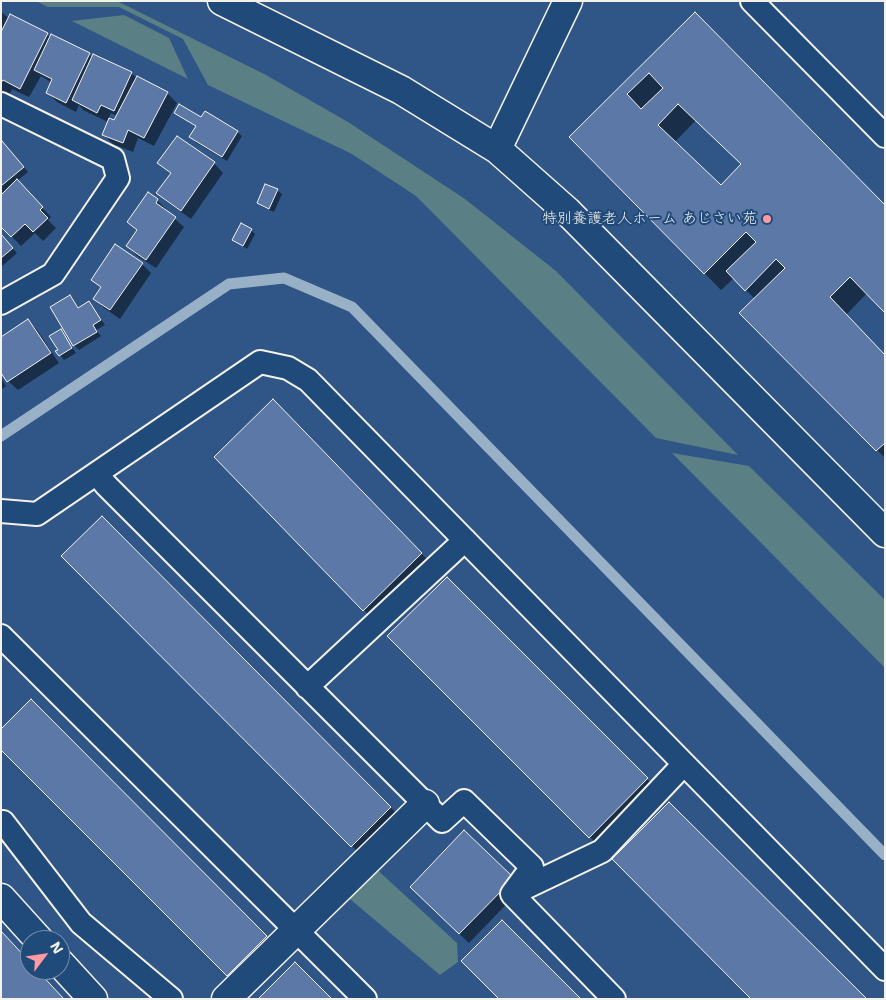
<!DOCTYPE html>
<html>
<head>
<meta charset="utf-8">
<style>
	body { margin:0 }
	#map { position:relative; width:886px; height:1000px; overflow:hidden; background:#305687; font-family:"Shantell Sans",sans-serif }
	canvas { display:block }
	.frame { position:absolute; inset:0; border:2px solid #f4f1e8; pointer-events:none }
	.north { position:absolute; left:20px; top:930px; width:50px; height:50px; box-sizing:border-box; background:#1f4a7a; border:1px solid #748da6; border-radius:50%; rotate:59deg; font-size:14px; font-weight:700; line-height:20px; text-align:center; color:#f4f1e8 }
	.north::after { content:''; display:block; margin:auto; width:18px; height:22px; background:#ff9aa2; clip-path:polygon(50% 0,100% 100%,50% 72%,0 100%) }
</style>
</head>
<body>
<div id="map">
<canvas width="886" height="1000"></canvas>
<div class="frame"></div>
<div class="north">N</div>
</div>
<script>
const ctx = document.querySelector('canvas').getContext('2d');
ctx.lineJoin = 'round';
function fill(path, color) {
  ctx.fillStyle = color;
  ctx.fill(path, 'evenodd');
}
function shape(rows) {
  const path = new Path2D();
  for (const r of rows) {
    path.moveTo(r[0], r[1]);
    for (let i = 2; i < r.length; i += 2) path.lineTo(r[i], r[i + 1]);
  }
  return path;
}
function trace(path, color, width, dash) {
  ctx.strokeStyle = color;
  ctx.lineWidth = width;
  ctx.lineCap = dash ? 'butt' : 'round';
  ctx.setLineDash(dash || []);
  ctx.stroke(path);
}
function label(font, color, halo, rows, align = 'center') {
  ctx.font = font + ' "Shantell Sans","Klee One",sans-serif';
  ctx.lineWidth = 4;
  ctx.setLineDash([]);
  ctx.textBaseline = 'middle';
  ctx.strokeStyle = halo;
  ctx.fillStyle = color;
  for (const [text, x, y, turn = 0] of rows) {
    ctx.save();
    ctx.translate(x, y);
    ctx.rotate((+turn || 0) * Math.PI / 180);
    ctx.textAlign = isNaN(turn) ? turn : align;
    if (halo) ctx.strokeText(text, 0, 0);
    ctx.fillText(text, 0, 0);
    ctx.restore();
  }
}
const green = shape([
	[36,1,117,1,266,75,348,122,465,199,556,271,738,455,656,438,416,196,352,154,208,85,183,39,119,7,48,7],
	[124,15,169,38,188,79,72,21],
	[672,453,749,466,885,600,885,668],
	[372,865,457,943,458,962,440,975,344,894]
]);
const shadow = shape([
	[1,12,10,19,11,16,51,37,89,54,93,58,131,73,137,78,167,93,177,103,154,146,138,138,133,152,113,144,104,135,108,122,83,110,79,105,76,112,57,102,48,93,52,83,41,76,29,97,12,89,10,94,1,90],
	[111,113,117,116,115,121,108,119],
	[695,14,867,293,846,315,885,356,885,458,741,313,755,299,734,278,721,290,571,137],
	[696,120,742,164,721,187,675,142],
	[176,113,202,118,237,132,242,136,227,161,195,142,191,137,197,127],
	[1,143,7,147,28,172,17,181,51,217,48,220,56,228,43,241,35,233,21,246,1,226],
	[159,163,214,163,223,173,191,219,167,202,158,193,171,174],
	[277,190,282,194,274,212,263,207,258,203],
	[157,200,167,210,166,211,184,227,156,268,137,256,128,246,138,232,128,222],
	[251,230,255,234,247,249,233,240],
	[1,235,17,253,1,267],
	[142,264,151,273,120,319,104,308,94,299,101,288,93,280],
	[70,296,79,308,89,302,105,325,96,330,101,336,79,350,74,345],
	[28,321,37,330,59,363,18,390,8,381],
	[60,331,76,353,64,360,57,351,59,350],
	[1,378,6,386,1,390],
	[295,422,442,575,385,631,364,610],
	[102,518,412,829,374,868,63,556],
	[447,578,668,800,611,858,389,636],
	[31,701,288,958,249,996,1,748],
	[411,887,522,888,469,943]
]);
const stream = shape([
	[1,436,229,284,284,278,352,307,885,855]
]);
const building = shape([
	[695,12,885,205,885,313,850,277,830,297,885,355,885,443,876,451,739,313,785,268,776,259,745,291,726,271,756,242,746,232,704,274,569,137,695,12],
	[649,73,663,88,641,109,627,94,649,73],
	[678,104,741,164,721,185,658,125,678,104],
	[10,14,48,33,20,89,3,80,1,83,1,32,10,14],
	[51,34,90,53,66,103,46,93,52,79,34,70,51,34],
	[93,54,132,72,114,111,101,105,97,113,72,100,93,54],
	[137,76,168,92,144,138,128,130,123,143,102,135,109,118,114,120,137,76],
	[179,104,201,117,205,111,238,131,222,157,189,137,196,126,174,113,179,104],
	[177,136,215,162,181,211,156,193,171,173,157,163,177,136],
	[2,141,24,167,1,186,1,142,2,141],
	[17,179,43,207,40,210,48,218,33,232,25,224,11,237,1,227,1,195,17,179],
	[265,184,278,189,269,209,257,203,265,184],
	[148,192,158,199,156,203,176,217,146,260,126,246,137,230,127,222,148,192],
	[241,223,252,229,243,246,232,240,241,223],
	[1,234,13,248,1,258,1,234],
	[115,244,143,263,110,310,93,299,101,287,91,280,115,244],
	[70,295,78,308,89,301,101,320,93,325,97,332,73,346,50,307,70,295],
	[28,319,51,353,7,382,1,373,1,337,28,319],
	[61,329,72,348,59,356,55,351,58,350,49,336,61,329],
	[273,399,422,553,363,611,214,457,273,399],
	[102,516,391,807,351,847,61,556,102,516],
	[447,577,648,778,589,838,387,636,447,577],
	[31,699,267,936,227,976,1,750,1,729,31,699],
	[669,802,867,999,751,999,612,859,669,802],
	[464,830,514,878,459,934,410,887,464,830],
	[502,920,581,999,499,999,461,961,502,920],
	[1,931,30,962,30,970,37,970,64,999,1,999,1,931],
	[295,962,332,999,258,999,295,962]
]);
const service = shape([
	[752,1,885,136],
	[1,104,113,159,118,178,53,274,1,303],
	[97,474,106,485,442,821,464,801,532,867,512,894,614,999],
	[1,511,37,514,260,362,288,368,308,380,885,969],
	[1,636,365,999],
	[307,687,465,540],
	[1,824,3,822,81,923,171,999],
	[514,893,602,851,684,764]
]);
const minor = shape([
	[1,898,39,940],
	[60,963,93,999],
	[226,999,425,804]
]);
const tertiary = shape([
	[222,1,401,90,497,149,567,211,885,533],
	[497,149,568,1]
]);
const markers = [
	[767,219,5,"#ff9aa2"]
];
const poiNames = [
	["特別養護老人ホーム あじさい苑",757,219]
];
fill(green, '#5a7f84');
fill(shadow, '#0007');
trace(stream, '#99b1c6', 11);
fill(building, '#5c78a7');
trace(building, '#f4f1e8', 1);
trace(service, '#f4f1e8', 26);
trace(minor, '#f4f1e8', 31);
trace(tertiary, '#f4f1e8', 31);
trace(service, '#1f4a7a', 22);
trace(minor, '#1f4a7a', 28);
trace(tertiary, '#1f4a7a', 28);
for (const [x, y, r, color] of markers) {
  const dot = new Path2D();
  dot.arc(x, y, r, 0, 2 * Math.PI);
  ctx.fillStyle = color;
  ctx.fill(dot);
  trace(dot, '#1f4a7a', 2);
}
label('15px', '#f4f1e8', '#1f4a7a', poiNames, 'right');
</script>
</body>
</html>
